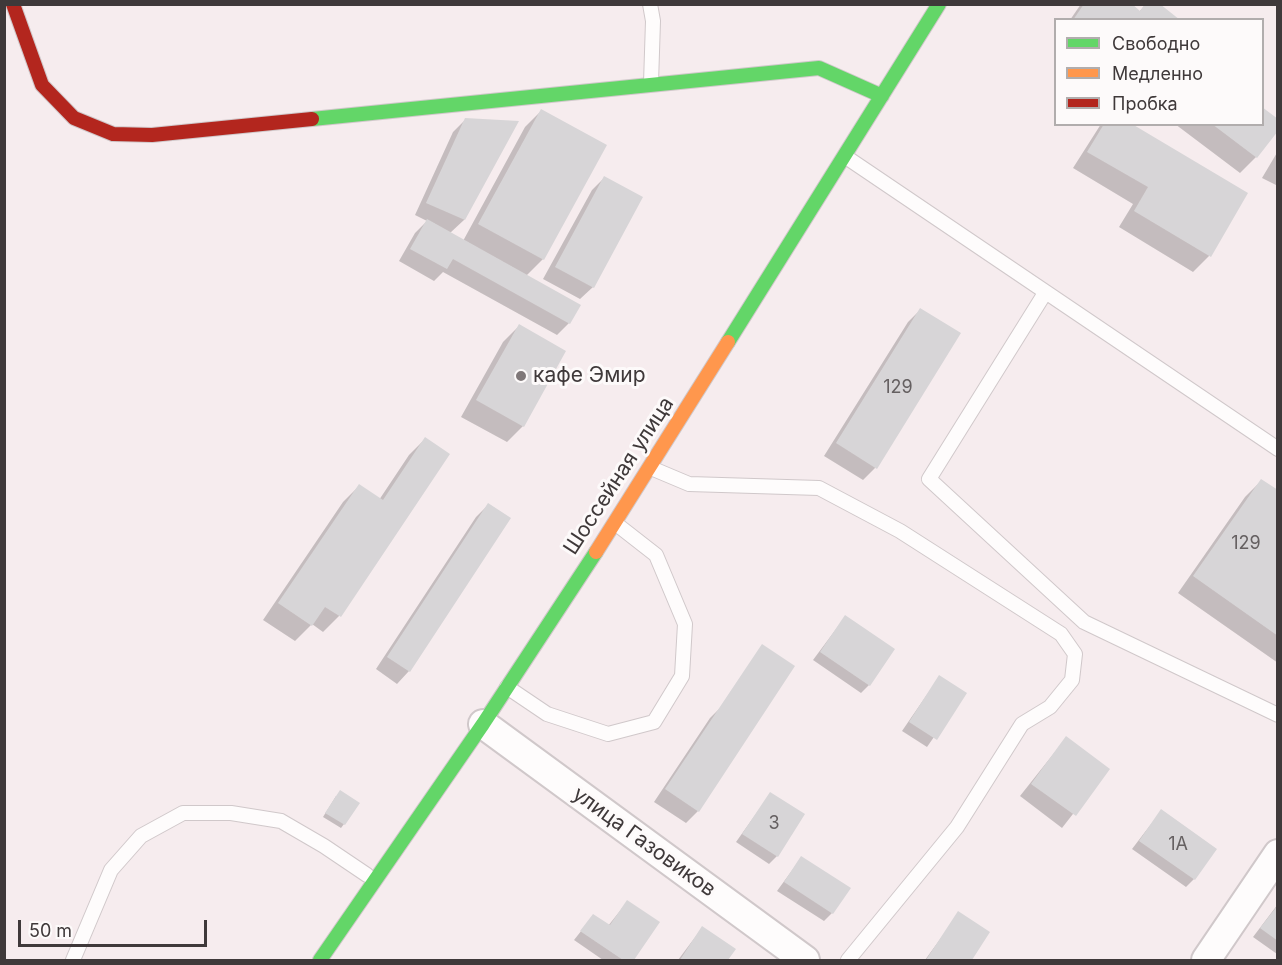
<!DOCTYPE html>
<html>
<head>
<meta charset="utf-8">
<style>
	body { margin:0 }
	#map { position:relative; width:1282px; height:965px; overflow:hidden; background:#f6ecee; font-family:Inter,sans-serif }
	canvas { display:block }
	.frame { position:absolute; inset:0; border:6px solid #3f393a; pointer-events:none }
	.legend { position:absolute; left:1054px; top:18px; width:210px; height:108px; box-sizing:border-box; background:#fdfafa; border:2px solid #b1adad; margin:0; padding:8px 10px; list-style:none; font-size:18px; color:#3f393a }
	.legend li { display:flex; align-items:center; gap:12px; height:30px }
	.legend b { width:30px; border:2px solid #b1adad }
	.scale { position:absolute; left:18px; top:920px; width:189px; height:27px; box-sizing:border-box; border:3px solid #3f393a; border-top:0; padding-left:8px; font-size:18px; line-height:21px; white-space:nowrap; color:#3f393a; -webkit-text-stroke:4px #fdfafa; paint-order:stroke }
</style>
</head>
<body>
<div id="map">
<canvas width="1282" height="965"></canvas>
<div class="frame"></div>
<ul class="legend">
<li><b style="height:8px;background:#63d668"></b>Свободно</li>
<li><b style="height:8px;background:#ff974d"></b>Медленно</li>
<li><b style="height:8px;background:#b3261e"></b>Пробка</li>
</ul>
<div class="scale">50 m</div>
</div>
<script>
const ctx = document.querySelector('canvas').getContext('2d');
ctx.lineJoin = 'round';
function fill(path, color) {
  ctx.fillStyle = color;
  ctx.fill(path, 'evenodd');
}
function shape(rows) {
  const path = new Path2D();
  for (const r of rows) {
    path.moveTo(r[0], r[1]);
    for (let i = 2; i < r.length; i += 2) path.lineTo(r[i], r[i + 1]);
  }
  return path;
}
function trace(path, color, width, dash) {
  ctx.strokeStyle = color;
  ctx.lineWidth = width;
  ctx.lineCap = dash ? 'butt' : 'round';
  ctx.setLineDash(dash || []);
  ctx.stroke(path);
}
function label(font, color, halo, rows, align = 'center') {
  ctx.font = font + ' Inter,sans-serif';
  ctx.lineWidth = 6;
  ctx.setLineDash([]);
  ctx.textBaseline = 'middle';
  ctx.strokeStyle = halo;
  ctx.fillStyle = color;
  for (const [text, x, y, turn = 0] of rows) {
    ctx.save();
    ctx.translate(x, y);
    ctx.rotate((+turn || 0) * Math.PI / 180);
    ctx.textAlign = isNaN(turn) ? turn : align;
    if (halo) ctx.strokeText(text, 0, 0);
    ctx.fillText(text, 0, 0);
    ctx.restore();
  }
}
const shadow = shape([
	[1081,4,1129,4,1139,12,1146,4,1178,20,1070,20],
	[541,111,543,259,526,276,569,323,557,335,443,272,434,281,399,261,415,233,427,221,415,215,453,132,465,120,516,123,464,220,450,233,463,241,525,127],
	[1278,120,1256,157,1240,173,1175,124,1262,124],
	[1101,124,1129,124,1246,194,1209,256,1193,272,1119,227,1133,204,1073,168],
	[1278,151,1278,186,1262,178],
	[604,178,593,287,580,299,543,279,592,190],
	[920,310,875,468,863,480,824,456,908,322],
	[519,326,523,426,507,442,461,417,503,342],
	[425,439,339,616,323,632,312,624,295,641,263,620,343,502,359,486,379,500,409,455],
	[1261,481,1278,492,1278,663,1178,593,1245,497],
	[488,505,509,518,409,671,397,684,376,669,476,517],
	[845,617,869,685,861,693,813,660],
	[939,677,964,694,927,747,902,731],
	[719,709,698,811,686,823,654,802,710,718],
	[1066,738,1108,769,1062,828,1020,796],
	[770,794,777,856,769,864,736,842],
	[336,796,344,824,341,828,323,817],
	[1161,811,1194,879,1186,887,1132,849],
	[801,858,832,913,824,921,777,891],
	[627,902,658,923,632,960,603,960,574,940,593,916,608,926],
	[1278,904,1278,953,1277,954,1253,937],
	[959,913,988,933,970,960,925,960],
	[702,928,734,949,727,960,678,960]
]);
const building = shape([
	[1084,4,1132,4,1140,11,1145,4,1160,4,1180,20,1073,20],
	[1262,107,1278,119,1278,131,1257,158,1212,124,1262,124],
	[541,109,607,145,544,260,478,224],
	[465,118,519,121,465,220,426,203],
	[1104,124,1132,124,1248,193,1211,257,1134,211,1148,187,1087,152],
	[604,176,643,197,594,288,555,267],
	[427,219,581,305,570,324,453,259,447,269,410,249],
	[920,308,961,333,877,469,836,443],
	[519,324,566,351,524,427,476,400],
	[425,437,450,454,341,617,325,607,312,626,278,603,359,484,383,500],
	[1261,479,1278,490,1278,636,1193,576],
	[488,503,511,518,410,672,387,657],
	[845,615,895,649,870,686,820,652],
	[762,644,795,666,699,812,665,789],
	[939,675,967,693,937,740,909,722],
	[1066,736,1110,769,1076,816,1031,784],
	[340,790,360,803,345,825,325,813],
	[770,792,805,814,778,857,742,834],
	[1161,809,1217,849,1195,880,1139,841],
	[801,856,851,888,833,914,784,882],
	[627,900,660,922,634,960,623,960,580,931,593,914,610,925],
	[1278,905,1278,941,1260,928],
	[958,911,990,932,972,960,926,960],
	[702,926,736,949,728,960,680,960]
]);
const lane = shape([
	[650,4,653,21,651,83],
	[846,157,1278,449],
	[1045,293,929,479,1084,622,1278,715],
	[651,468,689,484,819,488,900,531,1061,634,1075,654,1072,680,1050,707,1022,724,957,827,848,960],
	[507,687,547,714,608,734,654,722,682,676,685,624,656,555,615,523],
	[73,960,111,870,141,836,183,813,231,813,281,821,324,846,367,875]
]);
const street = shape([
	[483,724,805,960],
	[1206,960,1278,854]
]);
const fast = shape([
	[312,119,819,68,882,96],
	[728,342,939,4],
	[320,960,483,724,596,552]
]);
const slow = shape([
	[596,552,728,342]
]);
const jam = shape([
	[13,4,42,85,74,118,113,134,152,135,312,119]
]);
const markers = [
	[521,376,6,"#7f7879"]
];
const numberNames = [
	["129",898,388],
	["129",1246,544],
	["3",774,824],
	["1А",1178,845]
];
const poiNames = [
	["кафе Эмир",533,376]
];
const streetNames = [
	["Шоссейная улица",619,476,-57],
	["улица Газовиков",644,842,36]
];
fill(shadow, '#0003');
fill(building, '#d7d5d7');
trace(lane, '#d0c8ca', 16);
trace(street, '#d0c8ca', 32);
trace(fast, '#d0c8ca', 16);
trace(slow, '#d0c8ca', 16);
trace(jam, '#d0c8ca', 16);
trace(lane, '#fefcfc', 14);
trace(street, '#fefcfc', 28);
trace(fast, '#63d668', 14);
trace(slow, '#ff974d', 14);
trace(jam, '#b3261e', 14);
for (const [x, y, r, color] of markers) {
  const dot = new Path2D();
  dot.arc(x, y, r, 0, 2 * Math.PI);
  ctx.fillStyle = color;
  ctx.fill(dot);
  trace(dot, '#fdfafa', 2);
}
label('18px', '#656061', null, numberNames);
label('21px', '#3f393a', '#fdfafa', poiNames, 'left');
label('21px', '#3f393a', '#fdfafa', streetNames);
</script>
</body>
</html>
